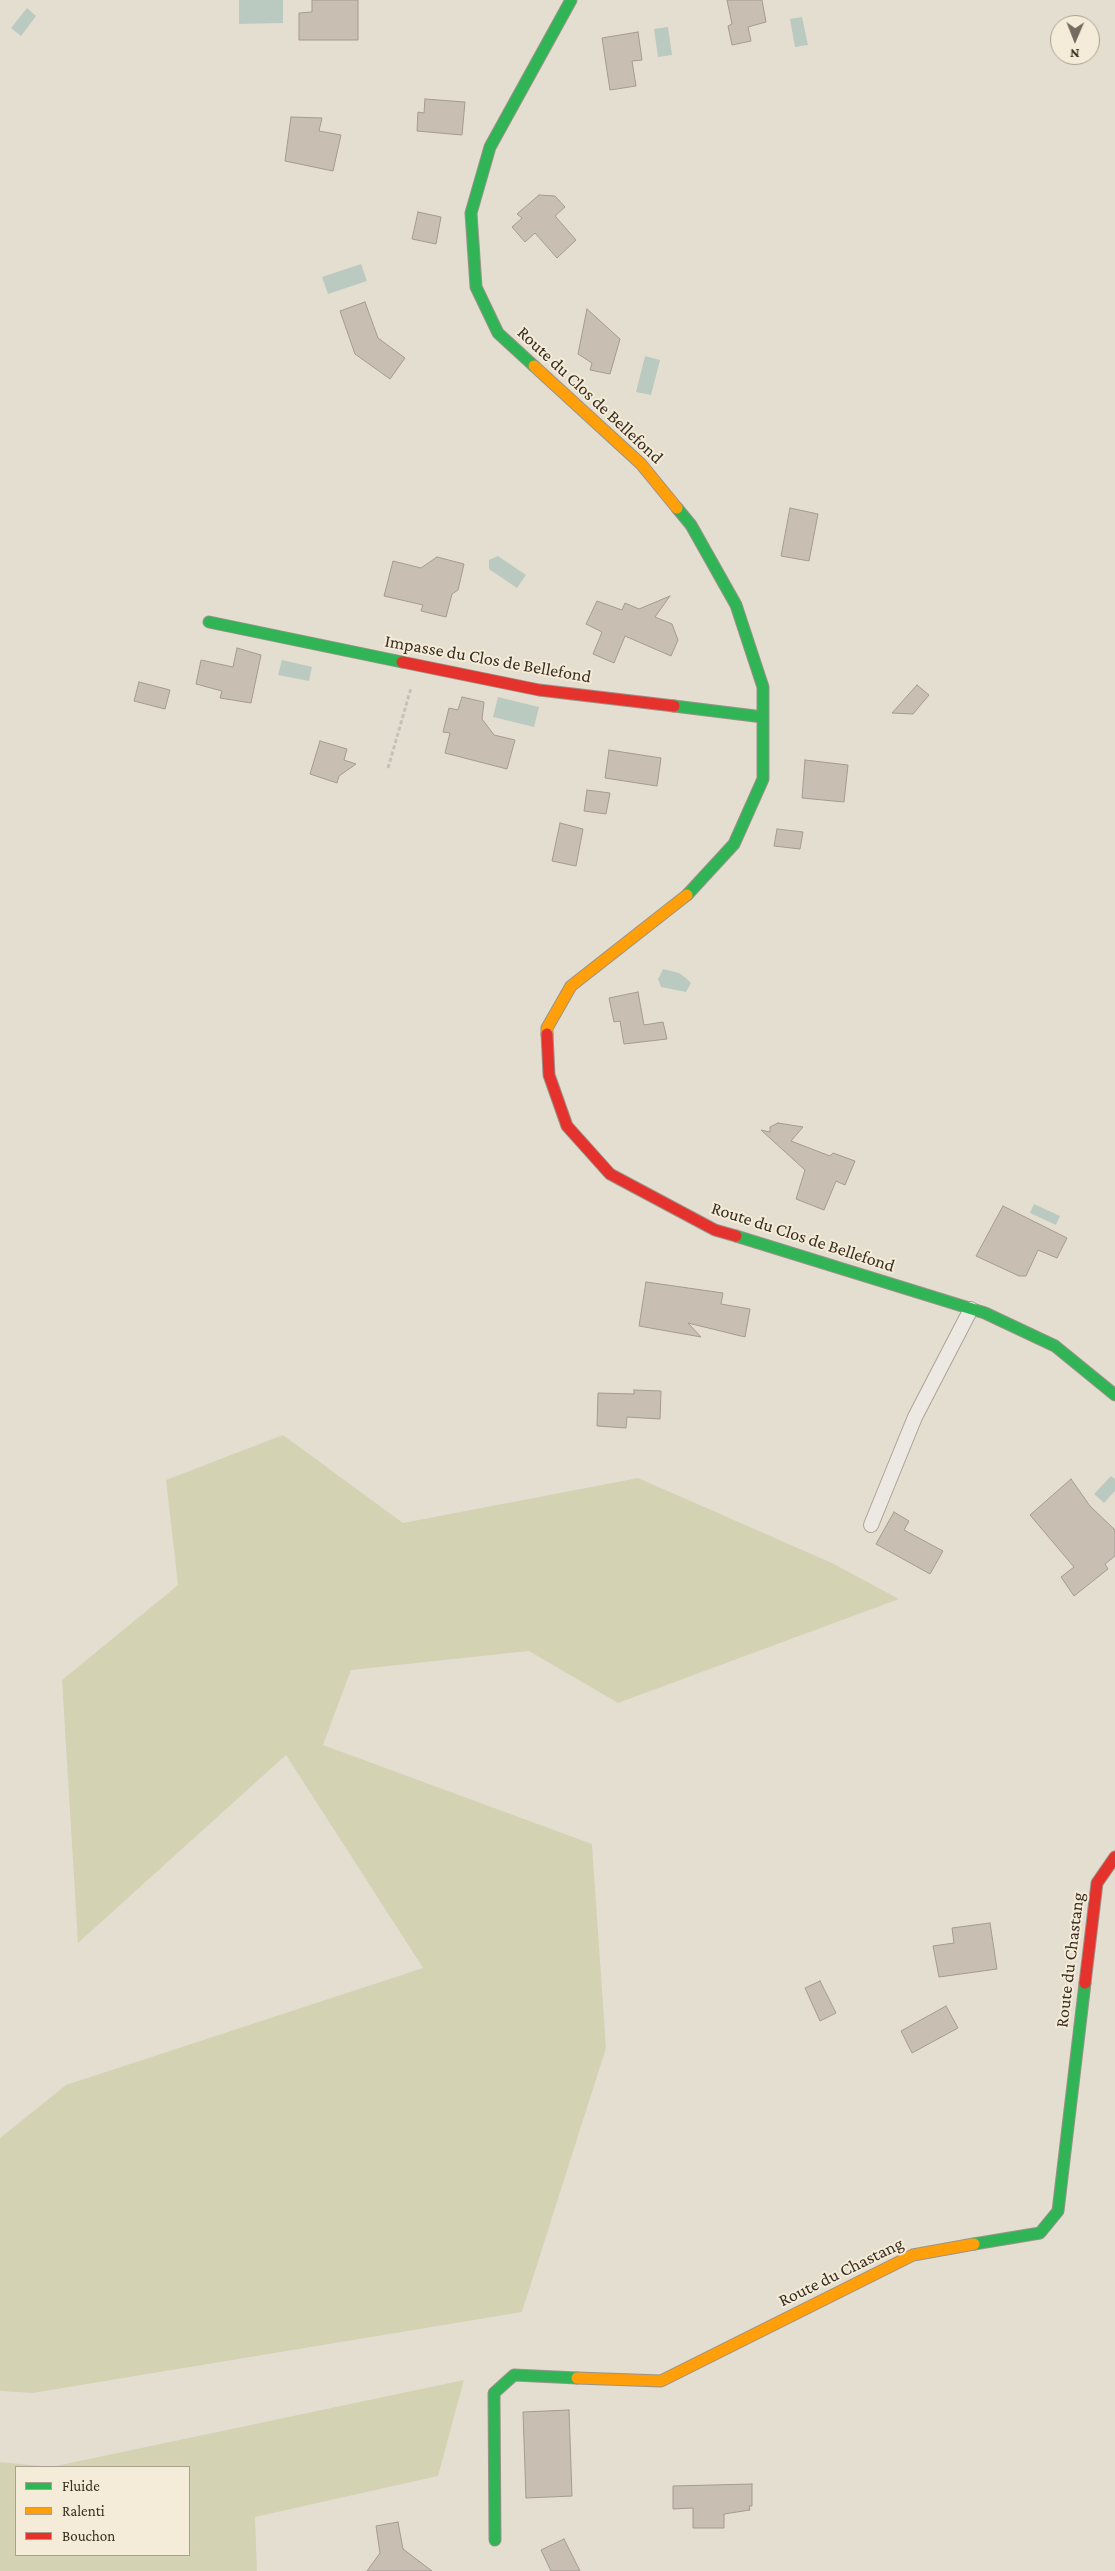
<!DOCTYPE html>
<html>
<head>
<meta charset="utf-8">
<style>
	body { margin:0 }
	#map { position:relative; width:1115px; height:2571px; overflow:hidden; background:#e4ded1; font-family:"Crimson Pro",serif }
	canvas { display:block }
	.legend { position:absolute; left:15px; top:2466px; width:175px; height:90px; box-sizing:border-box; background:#f4ecd8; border:1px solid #a9a08f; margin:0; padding:6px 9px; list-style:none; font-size:15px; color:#392d21 }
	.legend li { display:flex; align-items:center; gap:10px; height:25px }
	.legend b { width:25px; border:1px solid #a9a08f }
	.north { position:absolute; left:1050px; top:15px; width:50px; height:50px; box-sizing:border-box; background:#f4ecd8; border:1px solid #a9a08f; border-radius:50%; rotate:181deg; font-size:14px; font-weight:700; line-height:20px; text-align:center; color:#392d21 }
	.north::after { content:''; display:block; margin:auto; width:18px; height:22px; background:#756b5f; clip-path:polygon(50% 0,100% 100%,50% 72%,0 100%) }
</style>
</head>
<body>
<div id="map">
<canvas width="1115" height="2571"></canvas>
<ul class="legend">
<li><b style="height:6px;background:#30b455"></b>Fluide</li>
<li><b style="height:6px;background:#ff9f0a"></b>Ralenti</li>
<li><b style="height:6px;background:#e5322d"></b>Bouchon</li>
</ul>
<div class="north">N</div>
</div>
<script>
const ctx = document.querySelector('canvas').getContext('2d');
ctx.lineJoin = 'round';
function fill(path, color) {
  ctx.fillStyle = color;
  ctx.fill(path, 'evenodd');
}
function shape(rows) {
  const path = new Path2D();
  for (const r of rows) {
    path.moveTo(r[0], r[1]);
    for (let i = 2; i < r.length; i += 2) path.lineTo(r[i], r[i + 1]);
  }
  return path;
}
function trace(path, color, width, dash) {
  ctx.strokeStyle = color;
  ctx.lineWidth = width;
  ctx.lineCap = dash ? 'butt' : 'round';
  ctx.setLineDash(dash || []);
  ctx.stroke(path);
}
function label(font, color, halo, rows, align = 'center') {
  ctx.font = font + ' "Crimson Pro",serif';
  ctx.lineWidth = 4;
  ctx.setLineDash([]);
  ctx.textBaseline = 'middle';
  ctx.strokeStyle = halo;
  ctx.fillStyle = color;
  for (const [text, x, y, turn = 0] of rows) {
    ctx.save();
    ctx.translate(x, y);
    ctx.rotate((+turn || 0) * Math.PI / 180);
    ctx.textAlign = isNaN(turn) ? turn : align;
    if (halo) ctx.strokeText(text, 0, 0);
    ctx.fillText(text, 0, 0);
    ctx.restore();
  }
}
const green = shape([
	[283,1435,403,1523,638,1478,832,1563,899,1599,618,1703,529,1651,351,1670,323,1745,592,1844,606,2048,522,2312,33,2393,0,2391,0,2138,66,2085,423,1968,286,1755,78,1943,62,1680,178,1585,166,1480],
	[464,2380,438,2476,255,2517,257,2571,0,2571,0,2462,51,2467],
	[16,2467,189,2467,189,2555,16,2555]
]);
const water = shape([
	[239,0,283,0,283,23,239,24],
	[27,8,36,16,21,36,11,28],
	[802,17,808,45,795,47,790,19],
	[668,27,672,55,658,57,654,29],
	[361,264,367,281,328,294,322,277],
	[645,356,660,360,651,395,636,392],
	[498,556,526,575,517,588,489,569,489,560],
	[282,660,312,667,309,681,278,675],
	[498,697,539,707,534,727,493,717],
	[663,969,679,973,686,978,691,983,686,992,661,987,658,979],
	[1034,1204,1060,1216,1056,1225,1030,1213],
	[1111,1476,1115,1479,1115,1491,1104,1503,1094,1494]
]);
const building = shape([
	[312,0,358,0,358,40,299,40,299,13,312,12,312,0],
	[727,0,762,0,766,22,748,27,751,41,732,45,728,26,732,24,727,0],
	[638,32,642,60,632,61,636,86,610,90,602,38,638,32],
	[425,99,465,102,462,135,417,131,418,112,424,113,425,99],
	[291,117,322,118,319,131,341,135,333,171,285,161,291,117],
	[539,195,555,196,565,207,555,216,576,240,557,258,535,233,525,242,512,227,522,218,517,214,539,195],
	[418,212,441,217,436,244,412,239,418,212],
	[365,302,378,338,405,358,390,379,355,354,340,311,365,302],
	[587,309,620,339,610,374,590,370,592,363,578,354,587,309],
	[790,508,818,514,809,561,781,556,790,508],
	[437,557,464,564,458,590,452,594,446,617,421,611,423,605,384,596,393,561,421,568,437,557],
	[670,596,655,617,672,624,678,640,671,656,625,636,614,663,593,654,602,632,586,624,597,601,622,610,625,603,639,609,670,596],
	[237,648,261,655,251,703,220,698,222,691,196,684,201,660,233,667,237,648],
	[139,682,170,690,165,709,134,701,139,682],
	[917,685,929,695,913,714,892,713,917,685],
	[462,697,484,702,482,719,494,735,515,740,507,769,445,753,450,733,443,732,449,708,458,710,462,697],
	[320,741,347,749,344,760,356,764,339,776,337,783,310,774,320,741],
	[609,750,661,758,657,786,605,778,609,750],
	[805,760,848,765,844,802,802,798,805,760],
	[587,790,610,793,606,814,584,811,587,790],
	[560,823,583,829,576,866,552,861,560,823],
	[777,829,803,832,800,849,774,846,777,829],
	[638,992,644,1025,663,1022,667,1039,624,1044,620,1021,614,1022,609,998,638,992],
	[778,1123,803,1127,791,1141,830,1156,833,1153,855,1161,845,1185,836,1181,824,1210,796,1199,805,1170,761,1130,770,1132,770,1127,778,1123],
	[1003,1206,1067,1238,1057,1258,1038,1250,1026,1276,1019,1276,976,1256,1003,1206],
	[646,1282,723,1293,721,1304,750,1309,745,1337,688,1323,701,1337,639,1326,646,1282],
	[634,1390,661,1391,660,1419,627,1417,626,1428,597,1426,598,1393,634,1394,634,1390],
	[1071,1479,1090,1506,1115,1530,1115,1556,1105,1564,1108,1569,1074,1596,1061,1577,1074,1567,1030,1515,1071,1479],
	[894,1512,909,1521,904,1530,943,1551,930,1574,876,1544,894,1512],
	[990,1923,997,1969,939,1977,933,1946,954,1943,952,1928,990,1923],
	[820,1981,836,2013,820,2021,805,1988,820,1981],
	[946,2006,958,2028,912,2053,901,2031,946,2006],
	[569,2410,572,2496,526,2498,523,2412,569,2410],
	[752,2484,752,2506,749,2506,750,2510,724,2514,724,2528,693,2528,693,2508,673,2509,673,2486,752,2484],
	[398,2522,403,2549,432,2571,367,2571,380,2553,376,2526,398,2522],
	[564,2539,580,2571,551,2571,541,2550,564,2539]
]);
const path = shape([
	[388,768,411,688]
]);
const lane = shape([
	[871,1525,915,1417,971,1309]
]);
const fast = shape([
	[534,366,498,333,476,287,471,213,490,147,571,0],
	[677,508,691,525,736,605,763,687,763,779,734,844,687,895],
	[209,622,402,662],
	[674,706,763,717],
	[736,1236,985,1313,1055,1346,1115,1395],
	[974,2244,1040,2233,1058,2211,1085,1983],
	[495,2540,494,2393,514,2375,577,2378]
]);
const slow = shape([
	[534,366,641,464,677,508],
	[547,1034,547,1028,571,986,687,895],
	[577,2378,661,2381,913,2255,974,2244]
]);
const jam = shape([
	[402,662,539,690,674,706],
	[547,1034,549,1075,567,1126,610,1174,715,1230,736,1236],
	[1085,1983,1097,1883,1115,1857]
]);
const streetNames = [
	["Route du Clos de Bellefond",590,395,43],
	["Impasse du Clos de Bellefond",488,659,10],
	["Route du Clos de Bellefond",803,1237,18],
	["Route du Chastang",1070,1960,-83],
	["Route du Chastang",841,2272,-26]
];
fill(green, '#d3d3b4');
fill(water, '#bbcac1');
fill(building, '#c8beb2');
trace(building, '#a59a90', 1);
trace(lane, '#aaa399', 16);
trace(fast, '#9a9389', 13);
trace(slow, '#9a9389', 13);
trace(jam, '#9a9389', 13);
trace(path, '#c5c1b9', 3, [4, 2.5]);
trace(lane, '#ece9e2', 14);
trace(fast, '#30b455', 11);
trace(slow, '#ff9f0a', 11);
trace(jam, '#e5322d', 11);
label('18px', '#392d21', '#f4ecd8', streetNames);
</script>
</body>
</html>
